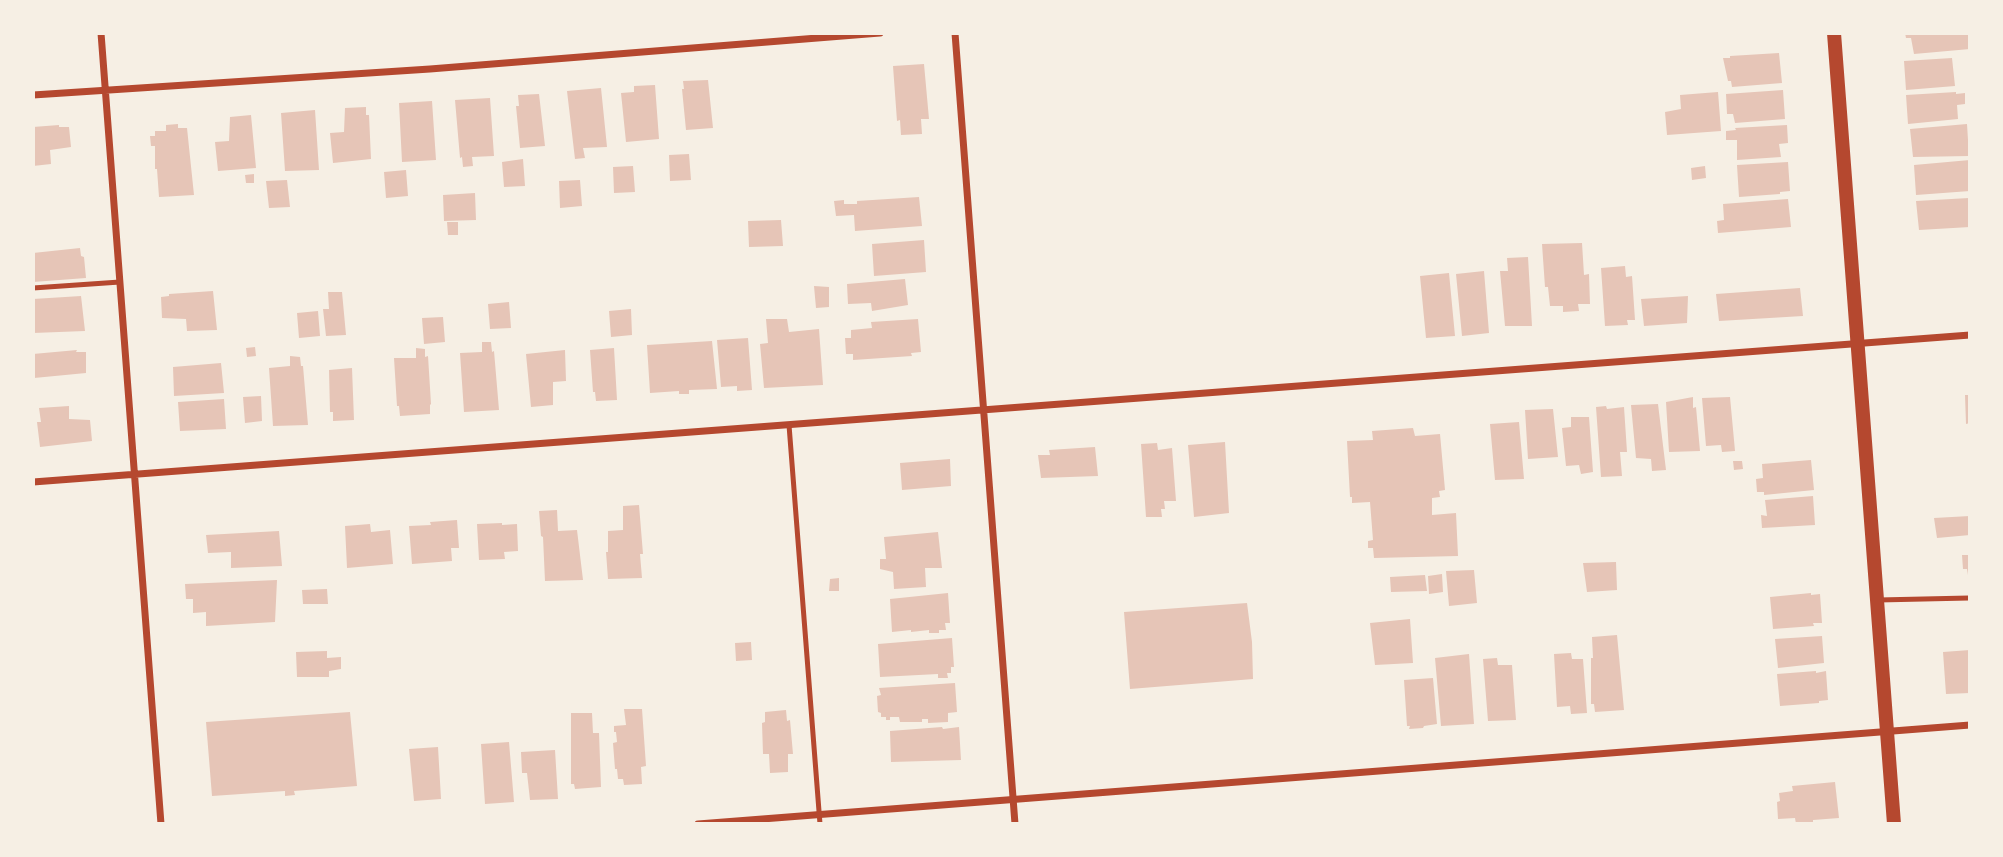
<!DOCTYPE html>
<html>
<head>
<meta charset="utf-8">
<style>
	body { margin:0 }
	#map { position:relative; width:2003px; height:857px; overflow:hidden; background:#f6efe4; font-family:Figtree,sans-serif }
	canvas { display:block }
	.frame { position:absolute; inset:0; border:35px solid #f6efe4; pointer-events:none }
</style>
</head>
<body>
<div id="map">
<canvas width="2003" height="857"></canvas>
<div class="frame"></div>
</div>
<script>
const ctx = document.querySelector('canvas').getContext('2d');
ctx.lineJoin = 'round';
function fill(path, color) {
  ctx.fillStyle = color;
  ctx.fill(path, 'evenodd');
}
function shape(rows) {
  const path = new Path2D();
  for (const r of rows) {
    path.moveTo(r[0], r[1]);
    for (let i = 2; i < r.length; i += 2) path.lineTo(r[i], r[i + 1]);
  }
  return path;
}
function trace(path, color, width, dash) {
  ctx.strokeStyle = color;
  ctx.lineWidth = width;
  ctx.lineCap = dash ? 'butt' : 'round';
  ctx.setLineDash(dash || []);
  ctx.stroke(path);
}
const building = shape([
	[1905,33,1969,33,1970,49,1914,54,1911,38,1906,38],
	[1779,53,1782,83,1732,87,1731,81,1728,81,1723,58,1730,58,1730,56],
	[1952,58,1955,86,1906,90,1904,61],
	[924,64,929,119,921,119,922,134,901,135,900,120,897,121,893,66],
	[708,80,713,128,686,130,682,89,684,89,683,81],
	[655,85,659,139,626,142,621,93,634,92,634,86],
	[601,88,607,147,583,148,585,158,575,159,567,91],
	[1783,90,1785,119,1735,123,1733,114,1727,114,1726,94],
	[1718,92,1721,131,1667,135,1665,112,1681,109,1680,95],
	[1956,92,1956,94,1965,93,1965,104,1957,105,1958,119,1908,124,1906,95],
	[539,94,545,146,520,148,516,106,519,106,518,95],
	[490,98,494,156,472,157,473,166,463,167,462,157,460,158,455,100],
	[432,101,436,160,402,162,399,103],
	[366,107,366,115,369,115,371,159,333,163,330,133,344,132,345,108],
	[315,110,319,170,285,171,281,113],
	[251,115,256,168,218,171,215,142,229,141,230,117],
	[178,124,178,128,187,128,194,195,159,197,157,169,155,169,155,146,151,146,150,136,155,136,155,131,166,131,166,125],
	[1967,124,1969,156,1913,157,1910,129],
	[59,125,59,127,69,127,71,147,50,150,51,164,33,166,33,127],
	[1787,125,1788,143,1779,144,1781,157,1737,160,1737,140,1726,140,1726,131,1736,130,1735,128],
	[689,154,691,180,670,181,669,155],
	[523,159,525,186,504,187,502,162],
	[1970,160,1970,191,1916,195,1914,165],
	[1788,162,1790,191,1780,192,1780,194,1739,197,1737,165],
	[633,166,635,192,614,193,613,167],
	[1705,166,1706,178,1692,180,1691,168],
	[406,170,408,196,386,198,384,172],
	[254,174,254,183,246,183,245,175],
	[287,180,290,207,269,208,266,181],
	[580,180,582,206,560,208,559,181],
	[475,193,476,220,444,221,443,195],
	[919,197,922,226,855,231,854,215,836,216,834,201,844,200,844,204,857,204,857,201],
	[1969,198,1970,227,1919,230,1916,201],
	[1788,199,1791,227,1718,233,1717,221,1724,220,1723,204],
	[781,220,783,246,749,247,748,221],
	[447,222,458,222,458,235,448,235],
	[924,240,926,272,874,276,872,244],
	[1582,243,1584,275,1589,274,1590,304,1578,304,1579,311,1563,312,1563,306,1550,306,1548,287,1545,287,1542,244],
	[80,248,81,256,84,257,86,278,33,282,33,253],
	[1528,257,1532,326,1505,326,1500,271,1508,271,1507,258],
	[1625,266,1626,277,1632,276,1635,320,1627,320,1628,325,1605,326,1601,268],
	[1484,271,1489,333,1462,336,1456,274],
	[1449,273,1455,336,1426,338,1420,276],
	[905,279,908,305,872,311,871,303,848,304,847,284],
	[814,286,829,287,829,307,816,308],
	[1800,288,1803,316,1719,321,1716,294],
	[213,291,217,330,187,331,186,319,162,318,161,297,169,296,169,294],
	[328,292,342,292,346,335,326,336,323,309,329,309],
	[81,296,85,331,33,333,33,299],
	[1688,296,1687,323,1644,326,1641,299],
	[509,302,511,328,490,329,488,304],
	[631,309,632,335,611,337,609,311],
	[318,311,320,336,299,338,297,313],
	[443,317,445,342,424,344,422,318],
	[766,319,787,319,789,332,819,329,823,385,764,388,760,344,768,343],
	[918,319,921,352,911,353,912,356,853,360,853,354,846,354,845,338,851,338,851,330,872,328,871,322],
	[748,338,752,390,737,391,737,386,721,387,717,340],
	[712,341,717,389,689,390,689,394,679,394,679,391,650,393,647,345],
	[482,342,491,342,492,352,494,351,499,410,464,412,460,353,482,352],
	[255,347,256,356,247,357,246,348],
	[416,348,425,349,425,357,428,356,431,404,430,405,430,414,400,416,399,406,397,406,394,358,416,358],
	[614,348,617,400,596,401,595,392,593,392,590,350],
	[77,350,76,352,86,352,86,373,34,378,33,354],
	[565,350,566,381,553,382,553,405,531,407,526,354],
	[290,356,300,357,301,366,303,366,308,425,273,426,269,368,290,366],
	[221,363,224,393,174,396,173,367],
	[352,368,354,420,333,421,333,412,330,412,329,370],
	[1965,395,1970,395,1970,423,1966,424],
	[261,396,262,421,245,423,243,397],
	[1693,397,1693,408,1696,407,1700,451,1669,452,1666,402],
	[1730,397,1735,451,1722,452,1721,445,1706,446,1702,398],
	[224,399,226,429,180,431,178,402],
	[1658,404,1666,470,1652,471,1651,459,1636,458,1631,405],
	[69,406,69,419,90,420,92,441,40,447,37,422,41,422,39,408],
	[1606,406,1607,409,1624,407,1627,452,1620,452,1622,476,1601,477,1596,407],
	[1553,409,1558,457,1528,459,1525,410],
	[1571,417,1589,417,1593,472,1581,474,1579,465,1566,466,1562,428,1571,427],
	[1519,422,1524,479,1495,480,1490,424],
	[1413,428,1415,436,1440,434,1445,490,1439,491,1440,497,1432,498,1432,515,1456,513,1458,556,1374,558,1373,548,1368,548,1368,541,1373,540,1370,502,1352,503,1352,497,1350,497,1347,441,1373,440,1372,431],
	[1225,442,1229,513,1194,517,1188,445],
	[1157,443,1158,450,1172,448,1176,501,1164,501,1165,509,1161,509,1162,517,1146,517,1141,444],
	[1095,447,1098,476,1041,478,1038,455,1050,455,1049,450],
	[950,459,951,486,902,490,900,463],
	[1811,460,1814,490,1764,495,1764,492,1757,492,1756,479,1763,478,1762,464],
	[1733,461,1742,461,1743,469,1734,470],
	[1813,496,1815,525,1762,528,1761,515,1767,516,1765,500],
	[639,505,643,554,640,554,642,578,608,579,606,552,608,552,608,531,623,530,623,506],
	[557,510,558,531,577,530,583,580,545,581,543,537,541,536,539,511],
	[1970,516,1970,535,1937,538,1934,518],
	[457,520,459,548,451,548,452,561,412,564,409,526,431,525,430,522],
	[502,523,502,525,517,524,518,551,504,552,505,559,479,560,477,524],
	[370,524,371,532,390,530,393,564,347,568,345,526],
	[279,531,282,566,231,568,231,552,208,553,206,535],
	[938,532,942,568,925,568,926,587,894,589,893,572,880,569,880,559,886,559,884,537],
	[1962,555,1970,555,1970,575,1968,575,1967,569,1963,569],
	[1616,562,1617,590,1587,592,1583,563],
	[1474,570,1477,603,1449,606,1446,571],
	[1442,574,1443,592,1429,594,1428,576],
	[1425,575,1427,591,1391,592,1390,577],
	[839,578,839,591,829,591,830,579],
	[277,580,275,622,206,626,206,612,193,613,193,599,186,599,185,584],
	[327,589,328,604,303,604,302,590],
	[948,593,950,623,945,623,946,630,939,630,939,633,929,633,929,630,911,632,911,630,892,632,890,599],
	[1811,593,1811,595,1820,594,1822,623,1813,623,1814,626,1773,629,1770,597],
	[1247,603,1252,642,1253,679,1130,689,1124,612],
	[1410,619,1413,663,1375,665,1370,623],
	[1617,635,1624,710,1595,712,1594,704,1591,704,1591,658,1593,658,1592,637],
	[1822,636,1824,663,1778,668,1775,639],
	[952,638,954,667,951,667,951,673,947,673,948,678,938,678,938,674,880,677,878,644],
	[751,642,752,660,736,661,735,643],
	[1970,650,1970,693,1946,694,1943,652],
	[327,651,327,658,341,657,341,669,329,671,329,677,297,677,296,652],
	[1571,653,1572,659,1583,659,1587,713,1571,714,1570,706,1557,707,1554,654],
	[1469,654,1474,724,1441,726,1435,658],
	[1497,658,1498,665,1512,665,1516,720,1488,721,1483,659],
	[1816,671,1816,673,1826,671,1828,700,1819,701,1819,703,1780,706,1777,674],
	[1433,678,1437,724,1424,726,1423,728,1409,729,1410,726,1407,726,1404,680],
	[955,683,957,712,948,713,948,722,928,723,928,719,922,719,922,722,900,722,899,717,890,717,890,720,886,720,886,717,881,717,881,713,878,712,877,696,881,695,879,688],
	[624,709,642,709,646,766,641,767,642,784,624,785,623,779,618,779,617,769,615,769,613,743,617,742,616,732,614,732,614,726,626,725],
	[786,710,787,721,790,720,793,754,788,754,788,772,770,773,769,754,763,754,762,723,765,722,765,712],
	[350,712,357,786,294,791,295,795,285,796,285,791,212,796,206,722],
	[571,713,592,713,593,733,599,733,601,787,575,789,574,784,571,784],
	[942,727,943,729,959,727,961,760,891,762,890,731],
	[509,742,514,802,485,804,481,744],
	[438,747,441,799,414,801,409,749],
	[555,750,558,799,530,800,527,773,522,773,521,752],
	[1835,782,1839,818,1813,820,1813,823,1806,824,1796,824,1795,818,1778,819,1777,802,1780,801,1779,793,1793,791,1792,786]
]);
const service = shape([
	[33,288,120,282],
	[789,425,820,824],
	[1878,600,1969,598]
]);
const minor = shape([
	[101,33,161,824],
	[955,33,1015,824],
	[33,95,430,69,880,33],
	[33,482,1970,335],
	[698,824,1970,725]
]);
const secondary = shape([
	[1834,33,1894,824]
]);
fill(building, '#e6c5b7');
trace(service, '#b5482f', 5);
trace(minor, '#b5482f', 7);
trace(secondary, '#b5482f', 14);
</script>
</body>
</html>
